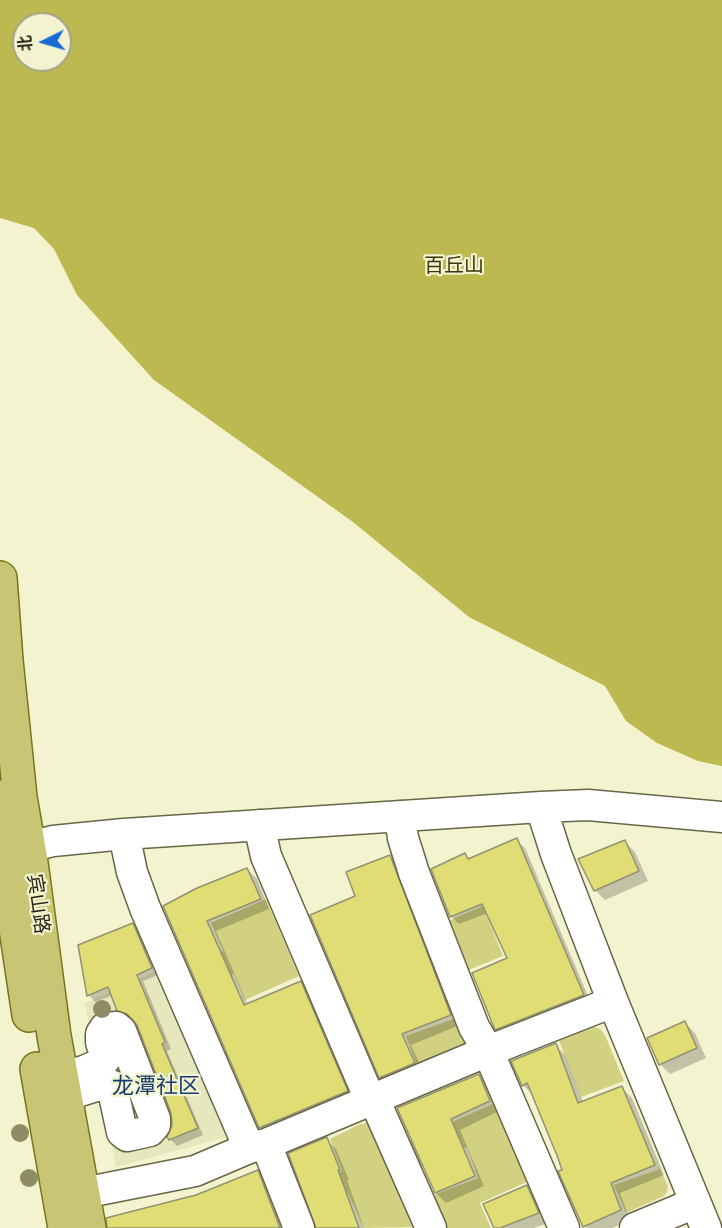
<!DOCTYPE html>
<html>
<head>
<meta charset="utf-8">
<style>
	body { margin:0 }
	#map { position:relative; width:722px; height:1228px; overflow:hidden; background:#f3f3d0; font-family:"Varela Round","Noto Sans SC",sans-serif }
	canvas { display:block }
	.north { position:absolute; left:12px; top:12px; width:60px; height:60px; box-sizing:border-box; background:#f3f3d0; border:2px solid #a2a288; border-radius:50%; rotate:265deg; font-size:16px; font-weight:700; line-height:24px; text-align:center; color:#28281b }
	.north::after { content:''; display:block; margin:auto; width:21px; height:27px; background:#1a6ad5; clip-path:polygon(50% 0,100% 100%,50% 72%,0 100%) }
</style>
</head>
<body>
<div id="map">
<canvas width="722" height="1228"></canvas>
<div class="north">北</div>
</div>
<script>
const ctx = document.querySelector('canvas').getContext('2d');
ctx.lineJoin = 'round';
function fill(path, color) {
  ctx.fillStyle = color;
  ctx.fill(path, 'evenodd');
}
function shape(rows) {
  const path = new Path2D();
  for (const r of rows) {
    path.moveTo(r[0], r[1]);
    for (let i = 2; i < r.length; i += 2) path.lineTo(r[i], r[i + 1]);
  }
  return path;
}
function trace(path, color, width, dash) {
  ctx.strokeStyle = color;
  ctx.lineWidth = width;
  ctx.lineCap = dash ? 'butt' : 'round';
  ctx.setLineDash(dash || []);
  ctx.stroke(path);
}
function label(font, color, halo, rows, align = 'center') {
  ctx.font = font + ' "Varela Round","Noto Sans SC",sans-serif';
  ctx.lineWidth = 4.5;
  ctx.setLineDash([]);
  ctx.textBaseline = 'middle';
  ctx.strokeStyle = halo;
  ctx.fillStyle = color;
  for (const [text, x, y, turn = 0] of rows) {
    ctx.save();
    ctx.translate(x, y);
    ctx.rotate((+turn || 0) * Math.PI / 180);
    ctx.textAlign = isNaN(turn) ? turn : align;
    if (halo) ctx.strokeText(text, 0, 0);
    ctx.fillText(text, 0, 0);
    ctx.restore();
  }
}
const built = shape([
	[165,967,234,1135,116,1167,85,1003]
]);
const green = shape([
	[266,899,299,976,245,1000,234,974,193,992,183,969,223,951,211,923],
	[483,906,503,956,461,973,441,924],
	[462,1016,467,1039,465,1045,418,1068,406,1036],
	[590,1025,600,1029,605,1035,624,1081,581,1097,558,1038],
	[495,1103,529,1181,480,1203,491,1228,446,1228,431,1196,478,1178,467,1147,419,1168,407,1142],
	[367,1123,373,1126,418,1227,364,1228,348,1193,304,1211,297,1191,342,1171,330,1139,360,1124],
	[660,1169,668,1186,667,1192,664,1196,626,1213,614,1185]
]);
const forest = shape([
	[0,0,722,0,722,766,698,761,657,743,626,721,605,686,469,617,353,522,154,380,77,295,54,249,34,228,0,218],
	[24,24,60,24,60,60,24,60]
]);
const shadow = shape([
	[516,840,525,848,591,1003,505,1037,497,1029,509,959,488,913,459,924,451,916,464,855,469,860],
	[625,842,635,852,648,881,605,900,595,890],
	[390,857,400,867,460,1025,411,1045,424,1073,391,1087,381,1077,357,897],
	[247,869,257,879,269,909,216,931,248,1005,300,983,310,993,356,1101,270,1137,260,1127,198,890],
	[132,925,139,932,158,975,143,981,171,1049,167,1051,203,1135,177,1146,170,1139,174,1125,173,1113,138,1024,134,1020,126,1017,119,1010,113,995,95,1002,89,995,80,946],
	[685,1023,695,1033,706,1058,670,1074,660,1064],
	[555,1045,565,1055,583,1102,622,1088,632,1098,664,1175,620,1193,630,1220,612,1228,587,1228,585,1226,533,1095,523,1085],
	[479,1075,489,1085,499,1111,460,1130,484,1186,446,1203,436,1193,399,1109],
	[326,1139,336,1149,349,1180,347,1180,364,1228,317,1228],
	[257,1171,267,1181,286,1228,122,1228],
	[526,1187,536,1197,548,1223,534,1228,495,1228]
]);
const building = shape([
	[517,838,584,995,495,1030,472,973,507,958,482,904,450,917,431,869,465,853,468,859,517,838],
	[625,840,639,871,594,891,578,859,625,840],
	[390,855,451,1015,402,1034,415,1063,379,1078,310,915,355,896,346,872,390,855],
	[247,868,261,899,207,921,244,1005,301,981,348,1091,259,1128,163,906,197,888,247,868],
	[133,923,152,968,137,975,165,1042,162,1044,198,1128,169,1140,167,1137,172,1125,171,1113,137,1025,127,1014,117,1011,108,987,87,996,78,945,133,923],
	[685,1021,697,1048,659,1065,647,1038,685,1021],
	[556,1043,578,1103,622,1086,655,1165,611,1183,621,1210,583,1227,558,1171,562,1170,558,1158,528,1085,527,1083,522,1086,511,1061,556,1043],
	[479,1074,490,1101,451,1119,475,1176,435,1193,397,1108,479,1074],
	[327,1137,340,1170,338,1170,359,1228,316,1228,288,1153,327,1137],
	[258,1170,280,1228,107,1228,106,1218,196,1195,258,1170],
	[527,1185,539,1213,500,1228,494,1228,483,1204,527,1185]
]);
const minor = shape([
	[541,807,556,854,613,1002],
	[400,816,403,838,414,873,474,1027,488,1051,564,1228],
	[259,825,266,856,365,1088,374,1099,431,1228],
	[124,834,132,872,145,908,249,1148],
	[29,847,53,841,124,834,541,807,588,805,722,817],
	[61,1077,84,1071,102,1063,106,1058,101,1042,101,1034,105,1028,116,1027,121,1031,155,1119,155,1125,150,1131,132,1135,127,1136,122,1132,112,1086,106,1083,64,1096],
	[83,1193,195,1171,249,1148,266,1144],
	[299,1228,266,1144,488,1051,613,1002,706,1228],
	[635,1228,695,1203]
]);
const major = shape([
	[0,578,6,660,20,797,30,855,54,1036,89,1228],
	[0,797,6,862,29,1015],
	[37,1069,65,1228]
]);
const trees = [
	[102,1009],
	[20,1133],
	[29,1178]
];
const parkNames = [
	["百丘山",454,267]
];
const streetNames = [
	["宾山路",37,904,82]
];
const quarterNames = [
	["龙潭社区",156,1087]
];
fill(built, '#e7e7be');
fill(green, '#d2d181');
fill(forest, '#bcb950');
fill(shadow, '#0003');
fill(building, '#dfdd74');
trace(building, '#939373', 1.5);
trace(minor, '#676748', 33);
trace(major, '#78751a', 36);
trace(minor, '#fff', 30);
trace(major, '#c8c575', 33);
ctx.fillStyle = '#8d8c63';
for (const [x, y] of trees) {
  ctx.beginPath();
  ctx.arc(x, y, 9, 0, 2 * Math.PI);
  ctx.fill();
}
label('20px', '#39370a', '#f3f3d0', parkNames);
label('20px', '#28281b', '#f3f3d0', streetNames);
label('22px', '#163b6f', '#f3f3d0', quarterNames);
</script>
</body>
</html>
